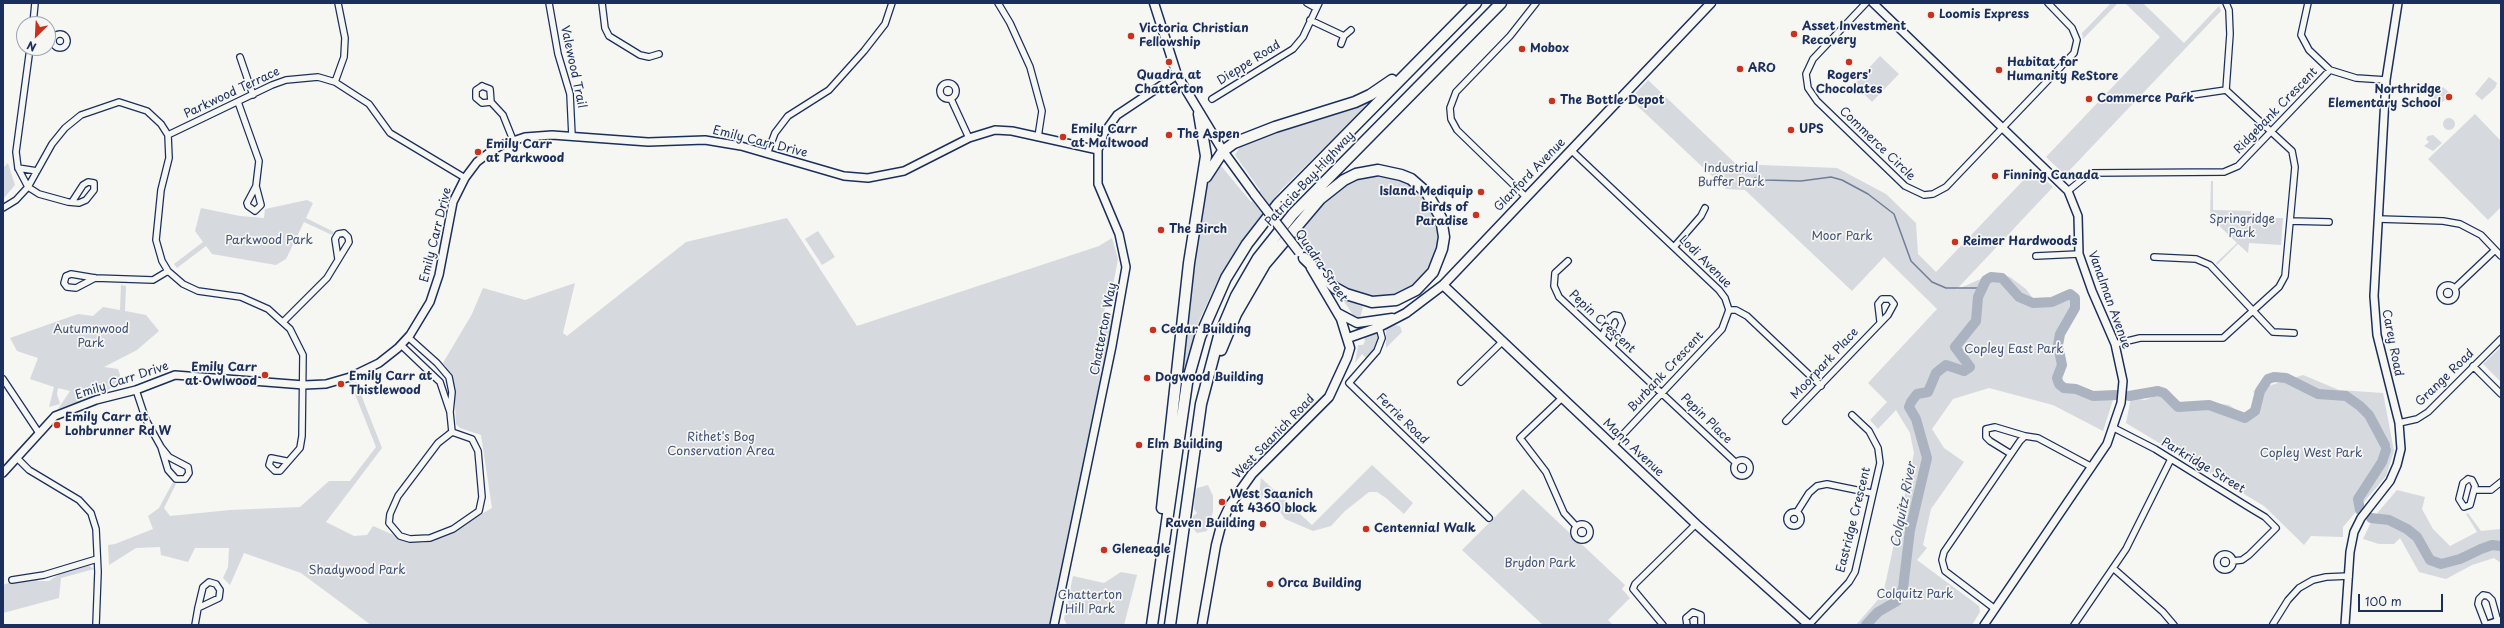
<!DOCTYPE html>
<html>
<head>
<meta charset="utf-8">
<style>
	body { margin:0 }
	#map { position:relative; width:2504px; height:628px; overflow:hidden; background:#f6f6f2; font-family:"Playpen Sans",sans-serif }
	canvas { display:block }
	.frame { position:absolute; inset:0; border:4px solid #1b2f5e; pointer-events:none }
	.north { position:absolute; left:16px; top:16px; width:40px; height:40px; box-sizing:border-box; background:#f6f6f2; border:1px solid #9ea6b7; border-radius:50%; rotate:204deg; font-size:11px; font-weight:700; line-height:16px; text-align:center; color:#1b2f5e }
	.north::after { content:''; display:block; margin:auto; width:14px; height:18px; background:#c8321e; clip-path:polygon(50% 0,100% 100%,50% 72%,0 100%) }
	.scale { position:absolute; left:2358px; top:594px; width:85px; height:18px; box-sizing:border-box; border:2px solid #1b2f5e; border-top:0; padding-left:5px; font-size:12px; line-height:14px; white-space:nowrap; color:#1b2f5e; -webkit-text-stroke:3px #f6f6f2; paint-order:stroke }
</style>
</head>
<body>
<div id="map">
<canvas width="2504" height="628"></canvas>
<div class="frame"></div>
<div class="north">N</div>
<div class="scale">100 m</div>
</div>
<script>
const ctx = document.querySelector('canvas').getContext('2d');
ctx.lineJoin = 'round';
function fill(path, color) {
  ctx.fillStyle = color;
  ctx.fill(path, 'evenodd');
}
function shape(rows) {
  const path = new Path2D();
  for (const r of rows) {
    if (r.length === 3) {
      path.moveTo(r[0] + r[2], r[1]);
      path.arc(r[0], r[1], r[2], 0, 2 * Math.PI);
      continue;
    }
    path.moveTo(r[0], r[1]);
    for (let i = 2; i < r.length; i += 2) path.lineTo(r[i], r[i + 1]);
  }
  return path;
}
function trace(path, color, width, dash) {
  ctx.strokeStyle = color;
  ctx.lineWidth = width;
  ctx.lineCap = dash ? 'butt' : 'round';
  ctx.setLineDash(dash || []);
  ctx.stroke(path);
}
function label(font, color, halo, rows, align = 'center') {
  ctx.font = font + ' "Playpen Sans",sans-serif';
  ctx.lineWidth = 3.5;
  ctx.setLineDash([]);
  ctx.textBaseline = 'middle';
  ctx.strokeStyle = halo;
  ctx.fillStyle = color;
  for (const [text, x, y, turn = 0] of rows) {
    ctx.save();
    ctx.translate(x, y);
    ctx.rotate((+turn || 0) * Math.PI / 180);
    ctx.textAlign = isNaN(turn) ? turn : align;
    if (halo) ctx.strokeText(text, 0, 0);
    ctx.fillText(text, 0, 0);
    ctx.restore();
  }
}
const green = shape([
	[2111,3,2118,3,2083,39,2082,33],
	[2125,3,2143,3,2184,43,2219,6,2221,11,2065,175,2046,157,2160,37],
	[1880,56,1899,74,1872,102,1854,84],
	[2489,77,2497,83,2495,88,2482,100,2475,94],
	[1648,80,1736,164,1837,168,1886,194,1916,223,1918,254,1936,272,2034,169,2053,187,1956,290,1994,273,2010,277,2026,289,2034,300,2065,295,2069,297,2074,307,2061,327,2056,340,2060,361,2057,375,2059,380,2088,394,2114,392,2113,400,2103,431,2053,405,1989,388,1953,399,1932,429,1944,448,1964,462,1931,509,1923,545,1927,548,1917,560,1979,606,1980,612,1972,625,1856,625,1883,594,1914,453,1910,433,1896,410,1878,429,1870,420,1887,402,1868,383,1937,309,1884,257,1852,291,1745,190,1726,189,1630,99],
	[2443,87,2451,94,2437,107,2430,100],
	[1376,96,1281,190,1238,246,1216,284,1198,323,1181,384,1180,383,1195,251,1208,181,1216,166,1222,167,1251,202,1260,190,1235,155,1241,144],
	[2475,114,2501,141,2501,207,2488,220,2428,159],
	[2449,124,6],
	[2433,135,2442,143,2433,151,2424,146,2429,142,2426,139,2428,136],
	[8,163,15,185,3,199,3,168],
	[1384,174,1415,186,1429,201,1438,220,1441,237,1437,257,1427,274,1415,286,1391,297,1377,298,1352,293,1336,283,1296,233,1332,193,1346,182,1365,175],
	[2211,181,2213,181,2213,210,2251,211,2251,213,2260,214,2260,218,2283,218,2281,245,2249,243,2248,253,2238,244,2217,265,2216,263,2237,243,2210,217],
	[307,200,313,203,306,218,334,232,332,235,304,222,286,259,276,265,212,254,206,246,177,268,174,264,203,242,195,231,201,208,240,216,264,218,265,209],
	[787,218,857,326,1099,246,1112,238,1118,259,1111,296,1104,311,1113,314,1112,329,1051,625,371,625,301,573,244,553,230,585,223,578,228,567,229,548,195,548,188,562,161,555,160,547,136,548,109,565,108,545,115,544,153,529,148,516,159,508,173,482,176,484,164,508,170,516,230,510,300,507,329,481,350,481,376,447,351,384,356,382,382,448,326,522,354,536,367,535,373,526,410,542,423,543,440,538,492,508,481,435,460,428,456,424,454,384,452,375,443,363,472,314,483,288,525,300,575,283,563,333,567,336,686,242],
	[818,231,835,257,822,265,805,239],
	[121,285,126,286,125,311,146,315,159,331,137,350,104,367,118,369,121,378,106,392,58,409,70,391,58,388,57,394,60,404,49,407,54,387,30,379,38,358,17,351,10,338,78,314,93,316,103,307,120,310],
	[1339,294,1363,307,1360,318,1353,315],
	[1393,325,1400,326,1402,332,1386,348,1386,329],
	[1375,332,1380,337,1377,348,1366,358,1362,354,1355,363,1358,345,1363,345,1365,341,1364,337],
	[2501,347,2501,382,2483,364],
	[2303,375,2339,390,2383,393,2384,398,2394,451,2386,476,2343,527,2343,537,2311,536,2304,545,2264,506,2126,423,2131,398,2145,400,2160,394,2177,408,2191,403,2215,403,2229,405,2238,411,2250,414,2257,399,2253,391],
	[1372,465,1413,503,1404,514,1386,498,1377,492,1369,492,1345,511,1331,526,1313,531,1285,519,1270,497,1263,497,1258,504,1261,478,1312,525],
	[1208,485,1213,496,1213,512,1207,531,1197,533,1192,527,1193,516,1197,513,1194,509,1195,494,1197,488],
	[1523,489,1625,585,1622,589,1630,598,1608,620,1613,625,1543,625,1462,550],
	[2397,490,2425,497,2422,509,2433,529,2450,546,2477,532,2466,514,2468,513,2481,531,2501,529,2501,563,2494,558,2472,565,2446,579,2419,572,2400,538,2394,544,2379,544,2363,539,2373,518],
	[87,564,94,569,61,578,59,598,3,613,3,585,26,577,39,581,49,581,68,568],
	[1121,572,1137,575,1124,625,1067,625,1064,619,1073,576,1104,583]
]);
const stream = shape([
	[1755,178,1765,180,1801,181,1831,177,1842,180,1868,194,1894,214,1911,261,1932,282,1946,288,1981,288]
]);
const river = shape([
	[2129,396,2158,391,2164,393,2178,407,2209,405,2245,418,2255,411,2260,391,2268,379,2274,377,2286,378,2318,394,2346,396,2360,406,2369,415,2385,445],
	[2360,510,2358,499,2382,462,2386,450],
	[2371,518,2389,520,2407,529,2417,537,2430,560,2441,564,2460,559,2481,549,2492,545,2501,546],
	[1866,625,1878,612,1897,601,1903,588,1910,530,1927,458,1916,419,1909,407,1911,402,1917,394,1928,392,1936,373,1946,365,1964,371,1970,367,1955,347,1976,321,1978,297,1986,280,1991,277,2002,278,2019,297,2033,303,2052,302,2070,294,2075,298,2075,308,2060,334,2058,345,2062,365,2057,378,2059,384,2064,388,2076,389,2093,396,2116,395]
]);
const minor = shape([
	[549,3,558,54,570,94,572,136],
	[602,3,605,28,609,36,640,55,649,57,659,54],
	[998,3,1010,23,1030,67,1042,111,1038,137],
	[1307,3,1316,8],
	[1866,3,1813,59,1806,74,1808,88,1817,101,1905,186,1924,195,1933,194,1946,187,2074,53,2077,40,2072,28,2048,3],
	[2226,3,2229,10,2230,34,2226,90],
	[2308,3,2301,35,2309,50,2330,70],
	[1310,20,1344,36],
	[33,24,35,3],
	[60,41,7],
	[1341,44,1344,36,1351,30],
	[30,48,16,152,18,168,28,187,39,194,68,202,79,203,86,200,94,190,94,183,88,182,83,185,72,202],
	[240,57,253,95],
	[335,82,344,57,345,38,338,3],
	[948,91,8],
	[482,86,490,89,491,102,482,103,476,98,476,90,482,86],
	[2185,96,2226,90],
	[951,99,969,138],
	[1212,99,1293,49,1303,37,1319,3],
	[238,102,259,161,256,186,261,205,255,211,248,206,247,203,256,186],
	[491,102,503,115,513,140],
	[168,135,272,85,286,80,318,77,335,82,369,104,390,133,465,178],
	[1571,150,1719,290,1725,298,1729,310,1722,329,1613,445],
	[767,154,775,133,788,116,829,90,864,51,885,24,892,3],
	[18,168,37,171],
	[2068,191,2090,173,2224,172,2238,166,2330,70,2356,78,2386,80],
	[1526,197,1457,130,1451,119,1450,108,1456,92,1510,36,1536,3],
	[3,208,16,200,28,187,52,144,65,128,81,115,119,102,147,111,161,124,168,135,169,158,161,190,156,240,162,261,168,271,183,284,198,291,241,297,268,309,290,329,303,355,302,436,300,448,280,471,275,471,269,465,271,458,286,461],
	[2378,219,2443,221,2460,224,2481,235,2501,256],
	[2290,221,2329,222],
	[1674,247,1701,216,1705,208],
	[2036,256,2079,254],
	[2154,257,2196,259,2210,265,2273,332,2294,333],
	[1568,261,1555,273,1554,286,1559,297,1735,462],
	[95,278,76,288,67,287,64,283,66,276,71,274,95,278,153,280,168,271],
	[2448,293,8],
	[2455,288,2495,250],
	[1729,310,1736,310,1747,316,1821,386],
	[284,321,327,278,349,242,348,237,344,233,338,234,335,239,338,259],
	[1379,327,1382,338,1377,351,1349,383,1489,518],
	[408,337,437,363,449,377,452,392,450,412],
	[1602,337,1610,318,1614,315,1619,316,1622,323,1612,346],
	[2115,344,2140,338,2223,338,2279,287,2285,276,2295,167,2292,151,2226,90],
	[401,345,440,382,450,412,452,432],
	[2473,366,2501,394],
	[3,379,39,433],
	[1461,382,1502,342],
	[136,390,146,420,161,447,169,457,188,467,189,473,185,479,176,479,168,470,161,447],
	[1562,398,1520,438,1546,472,1564,513,1576,526],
	[1786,421,1888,315,1894,304,1890,299,1882,299,1878,304,1880,321],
	[2399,423,2417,419,2428,412,2501,339],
	[2114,428,2155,449,2250,508,2265,517,2276,528,2249,555,2242,560,2233,561],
	[452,432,472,439,478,451,482,497,479,511,453,529,430,538,410,539,400,536,389,523,390,514,398,496,438,443,452,432],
	[2011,454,1990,441,1986,437,1986,429,1995,427,2025,436],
	[18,459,29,470,79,500,91,513,96,529,98,572,96,625],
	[1742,468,8],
	[2468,479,2472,480,2475,486,2470,505,2464,507,2459,499,2463,483,2468,479],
	[2474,490,2491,490,2501,482],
	[1797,512,1809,493,1817,486,1827,484,1871,493],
	[1794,519,7],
	[1582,532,8],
	[2225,562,8],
	[2113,568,2163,612,2174,625],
	[12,580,44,575,97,559],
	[1995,609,1945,571,1942,560,1944,552,2020,441,2025,436,2038,438,2092,467],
	[2273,624,2288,600,2299,588,2313,580,2326,577,2349,576],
	[195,625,198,608,203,587,209,582,216,584,220,590,219,598,198,608],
	[1663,625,1633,589,1635,584,1696,524],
	[1687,625,1686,618,1693,612,1701,615,1701,625],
	[1809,625,1849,582,1855,572,1880,463,1878,448,1869,431,1852,415],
	[2074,625,2126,549,2171,459],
	[2486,625,2478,604,2479,599,2483,595,2488,596,2492,600,2498,622]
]);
const tertiary = shape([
	[1873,3,2068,191,2078,216,2079,254,2092,291,2115,344,2123,381,2121,403,2107,444,1984,625],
	[3,473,55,416,96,400,136,390,175,375,304,385,326,384,350,377,379,363,398,348,410,335,430,302,439,275,453,202,465,178,477,162,490,152,504,144,525,137,552,135,648,142,705,140,741,146,844,176,868,178,904,171,969,138,995,130,1012,131,1098,150],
	[1054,625,1112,346,1126,267,1119,234,1098,184,1098,150,1104,133,1117,115,1177,75],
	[2345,625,2350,552,2354,532,2361,518,2390,481,2397,465,2401,449,2399,423,2377,335,2374,296,2386,80,2398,3]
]);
const secondary = shape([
	[1154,3,1177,75,1223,151,1255,195],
	[1443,285,1696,524,1809,625],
	[1338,313,1357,323,1392,318],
	[1348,338,1379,327,1406,313,1443,285,1711,3],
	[1202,625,1216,545,1222,522,1230,505,1252,474,1329,397,1347,358,1350,348,1341,319,1311,268],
	[2489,625,2501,621]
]);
const motorway = shape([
	[1206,177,1223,151,1234,143,1275,127,1355,102,1370,95,1392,80],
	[1221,350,1236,314,1265,264,1320,199,1344,180,1356,174,1378,170,1401,175,1411,179,1427,193,1441,218,1444,237,1442,249,1433,272,1416,290,1396,300,1372,302,1346,294,1335,288,1304,258],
	[1162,508,1189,263,1206,156,1199,114],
	[1152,625,1187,383,1200,337,1226,278,1247,244,1278,204,1476,3],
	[1170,625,1201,404,1219,336,1236,296,1258,258,1293,214,1501,3]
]);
const secondaryBridge = shape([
	[1255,195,1299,252]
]);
const markers = [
	[1931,15,4,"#c8321e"],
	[1794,34,4,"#c8321e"],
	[1131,36,4,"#c8321e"],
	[1522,49,4,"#c8321e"],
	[1169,62,4,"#c8321e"],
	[1849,62,4,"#c8321e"],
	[1740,69,4,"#c8321e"],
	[1999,70,4,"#c8321e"],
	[2449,97,4,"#c8321e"],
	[2089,99,4,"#c8321e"],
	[1552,101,4,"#c8321e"],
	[1791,130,4,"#c8321e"],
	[1169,135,4,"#c8321e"],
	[1063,137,4,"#c8321e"],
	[478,152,4,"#c8321e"],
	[1995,176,4,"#c8321e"],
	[1481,192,4,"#c8321e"],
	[1476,215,4,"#c8321e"],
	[1161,230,4,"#c8321e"],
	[1955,242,4,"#c8321e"],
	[1153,330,4,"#c8321e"],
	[265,375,4,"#c8321e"],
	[1147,378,4,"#c8321e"],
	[341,384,4,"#c8321e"],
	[57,425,4,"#c8321e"],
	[1139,445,4,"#c8321e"],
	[1222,502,4,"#c8321e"],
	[1263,524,4,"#c8321e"],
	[1366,529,4,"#c8321e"],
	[1104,550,4,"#c8321e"],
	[1270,584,4,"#c8321e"]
];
const poiNames = [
	["Loomis Express",1939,15],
	["Asset Investment",1802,27],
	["Recovery",1802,41],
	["Victoria Christian",1139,29],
	["Fellowship",1139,43],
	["Mobox",1530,49],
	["Habitat for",2007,63],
	["Humanity ReStore",2007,77],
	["ARO",1748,69],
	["Quadra at",1169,76,"center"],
	["Chatterton",1169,90,"center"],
	["Rogers'",1849,76,"center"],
	["Chocolates",1849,90,"center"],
	["Northridge",2441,90,"right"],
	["Elementary School",2441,104,"right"],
	["Commerce Park",2097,99],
	["The Bottle Depot",1560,101],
	["Emily Carr",1071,130],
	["at Maltwood",1071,144],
	["UPS",1799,130],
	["The Aspen",1177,135],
	["Emily Carr",486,145],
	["at Parkwood",486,159],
	["Finning Canada",2003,176],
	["Island Mediquip",1473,192,"right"],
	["Birds of",1468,208,"right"],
	["Paradise",1468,222,"right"],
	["The Birch",1169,230],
	["Reimer Hardwoods",1963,242],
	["Cedar Building",1161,330],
	["Emily Carr",257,368,"right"],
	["at Owlwood",257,382,"right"],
	["Emily Carr at",349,377],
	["Thistlewood",349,391],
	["Dogwood Building",1155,378],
	["Emily Carr at",65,418],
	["Lohbrunner Rd W",65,432],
	["Elm Building",1147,445],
	["West Saanich",1230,495],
	["at 4360 block",1230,509],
	["Raven Building",1255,524,"right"],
	["Centennial Walk",1374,529],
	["Gleneagle",1112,550],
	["Orca Building",1278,584]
];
const streetNames = [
	["Dieppe Road",1249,63,-32],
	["Valewood Trail",573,67,78],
	["Parkwood Terrace",232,93,-25],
	["Ridgebank Crescent",2276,111,-46],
	["Emily Carr Drive",760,142,14],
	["Commerce Circle",1877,144,44],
	["Glanford Avenue",1530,175,-46],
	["Patricia Bay Highway",1310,179,-47],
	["Emily Carr Drive",436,235,-76],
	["Lodi Avenue",1705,262,45],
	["Quadra Street",1321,266,56],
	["Vanalman Avenue",2109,300,70],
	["Pepin Crescent",1602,322,43],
	["Chatterton Way",1104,329,-79],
	["Carey Road",2392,343,79],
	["Moorpark Place",1825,364,-47],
	["Burbank Crescent",1666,372,-47],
	["Grange Road",2445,378,-44],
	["Emily Carr Drive",122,381,-18],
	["Ferrie Road",1402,419,44],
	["Pepin Place",1706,419,44],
	["West Saanich Road",1274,437,-46],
	["Mann Avenue",1633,448,43],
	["Parkridge Street",2203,466,31],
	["Eastridge Crescent",1854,520,-76]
];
const parkNames = [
	["Industrial",1731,169],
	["Buffer Park",1731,183],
	["Springridge",2242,220],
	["Park",2242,234],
	["Moor Park",1842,237],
	["Parkwood Park",269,241],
	["Autumnwood",91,330],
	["Park",91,344],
	["Copley East Park",2014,350],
	["Rithet's Bog",721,438],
	["Conservation Area",721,452],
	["Copley West Park",2311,454],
	["Brydon Park",1540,564],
	["Shadywood Park",357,571],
	["Colquitz Park",1915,595],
	["Chatterton",1090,596],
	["Hill Park",1090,610]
];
const waterNames = [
	["Colquitz River",1904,505,-79]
];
fill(green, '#d6d9dd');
trace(stream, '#717e99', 1.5);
trace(river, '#abb2c0', 10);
trace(minor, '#1b2f5e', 8);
trace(tertiary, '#1b2f5e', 10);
trace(secondary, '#1b2f5e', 11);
trace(motorway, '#1b2f5e', 13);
trace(minor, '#f6f6f2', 5.5);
trace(tertiary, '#f6f6f2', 7);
trace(secondary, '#f6f6f2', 8);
trace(motorway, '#f6f6f2', 10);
trace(secondaryBridge, '#1b2f5e', 11, []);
trace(secondaryBridge, '#f6f6f2', 8);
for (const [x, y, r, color] of markers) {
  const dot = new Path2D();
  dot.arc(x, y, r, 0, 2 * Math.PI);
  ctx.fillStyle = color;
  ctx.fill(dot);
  trace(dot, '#f6f6f2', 1.5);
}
label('bold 12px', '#1b2f5e', '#f6f6f2', poiNames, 'left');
label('12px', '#1b2f5e', '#f6f6f2', streetNames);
label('12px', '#405177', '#f6f6f2', parkNames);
label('italic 13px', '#46567b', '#f6f6f2', waterNames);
</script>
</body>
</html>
